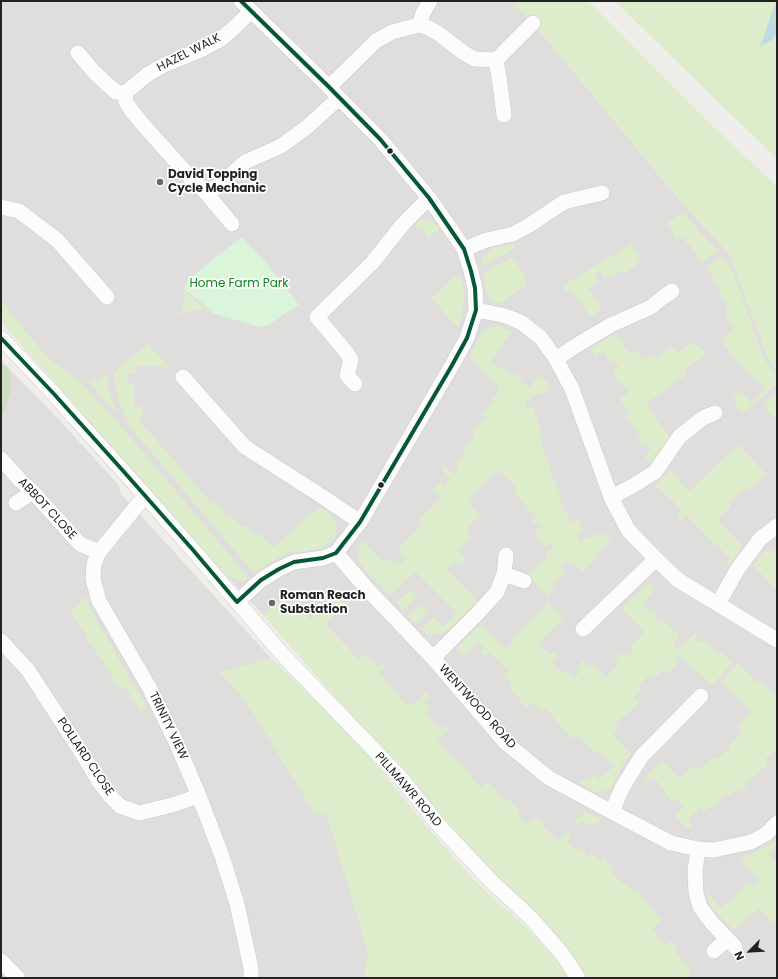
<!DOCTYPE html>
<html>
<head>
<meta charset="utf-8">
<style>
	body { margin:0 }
	#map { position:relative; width:778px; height:979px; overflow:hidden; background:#f0eeeb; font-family:Poppins,sans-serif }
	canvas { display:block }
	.frame { position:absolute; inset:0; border:2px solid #222; pointer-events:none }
	.north { position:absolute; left:730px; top:931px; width:40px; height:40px; -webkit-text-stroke:3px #fff; paint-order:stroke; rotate:246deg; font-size:11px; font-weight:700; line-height:16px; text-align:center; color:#222 }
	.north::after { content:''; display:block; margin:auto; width:14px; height:18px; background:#222; clip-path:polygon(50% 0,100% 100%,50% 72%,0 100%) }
</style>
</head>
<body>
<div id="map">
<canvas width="778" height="979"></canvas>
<div class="frame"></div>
<div class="north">N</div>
</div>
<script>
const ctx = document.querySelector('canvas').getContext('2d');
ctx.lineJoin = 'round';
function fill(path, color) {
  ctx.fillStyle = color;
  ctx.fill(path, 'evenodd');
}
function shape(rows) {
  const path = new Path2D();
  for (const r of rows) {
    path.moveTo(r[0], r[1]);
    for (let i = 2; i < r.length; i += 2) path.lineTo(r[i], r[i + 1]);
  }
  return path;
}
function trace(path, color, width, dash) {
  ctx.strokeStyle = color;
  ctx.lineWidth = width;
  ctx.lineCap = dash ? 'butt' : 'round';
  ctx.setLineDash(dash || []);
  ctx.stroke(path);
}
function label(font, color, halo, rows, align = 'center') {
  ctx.font = font + ' Poppins,sans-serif';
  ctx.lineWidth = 3.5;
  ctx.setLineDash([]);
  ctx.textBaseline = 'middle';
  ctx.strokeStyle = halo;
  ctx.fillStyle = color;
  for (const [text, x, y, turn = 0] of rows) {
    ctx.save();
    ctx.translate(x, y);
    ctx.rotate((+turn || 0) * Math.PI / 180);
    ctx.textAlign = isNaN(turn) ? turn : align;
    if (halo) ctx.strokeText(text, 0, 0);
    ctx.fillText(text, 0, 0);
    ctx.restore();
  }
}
const residential = shape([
	[1,1,513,1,533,23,678,198,729,253,769,360,777,372,777,978,586,978,582,971,535,911,359,724,264,616,224,573,1,322],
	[1,360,67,428,111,477,117,483,122,495,271,658,354,738,433,834,473,879,382,978,1,978]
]);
const grass = shape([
	[513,1,588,1,706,120,777,186,777,372,769,360,729,253,678,198,533,23],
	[615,1,777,1,771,15,773,39,777,34,777,159,678,63],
	[684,213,702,235,719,251,701,263,689,243,687,244,683,237,677,241,667,224,667,222],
	[427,219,434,222,439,229,429,238,422,229,420,230,415,226,420,221],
	[513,244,516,248,482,266,482,262,484,257,488,252,493,248],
	[631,244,641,262,626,272,625,273,623,270,610,278,609,276,605,279,600,271,594,274,599,282,588,288,602,310,591,317,571,290,566,293,562,286],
	[513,257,524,276,526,285,524,287,508,298,505,301,502,303,497,303,491,300,488,296,483,273],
	[722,257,726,260,734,274,763,356,767,364,777,376,777,384,747,410,740,412,737,408,734,396,740,391,751,403,765,389,733,357,733,355,720,341,734,328,730,324,724,314,728,311,725,306,727,305,720,294,722,293,707,267],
	[460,275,464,291,464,300,460,323,458,328,431,298,455,276],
	[184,291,194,299,207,310,193,310,177,315,181,310,185,300],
	[1,298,10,312,48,358,77,379,87,389,125,431,249,578,244,581,238,580,232,578,224,573,1,322],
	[493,326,499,326,512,332,505,340,490,362,513,376,515,373,522,378,520,381,530,388,538,375,548,382,550,390,530,398,530,400,524,403,527,409,533,407,543,434,539,436,554,480,562,498,559,499,561,504,562,504,565,512,567,511,569,517,566,518,568,523,578,519,583,533,577,535,579,541,604,532,611,541,596,555,597,557,582,572,573,563,570,565,566,561,560,566,565,571,563,573,564,573,551,586,555,590,548,596,532,579,532,572,548,557,545,554,554,546,550,543,546,547,534,534,542,525,538,521,535,524,532,521,536,517,529,510,524,513,523,512,528,507,514,492,517,488,502,472,498,475,495,473,469,498,473,502,471,505,483,519,482,520,479,517,466,528,469,531,466,535,470,538,458,550,466,559,459,566,455,562,447,569,478,602,451,627,441,634,435,635,427,634,423,631,421,629,434,617,443,627,457,613,415,571,390,596,365,570,359,561,358,553,359,546,362,540,384,562,388,558,394,564,397,561,400,565,406,558,398,549,422,525,418,520,440,498,433,490,440,482,444,486,450,479,441,468,444,465,453,474,459,468,455,464,466,453,462,449,475,435,472,431,485,418,482,414,494,402,491,399,500,391,498,388,499,386,470,357,482,333,485,330],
	[617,333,629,354,637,350,643,359,653,353,656,357,673,346,677,353,693,342,707,353,684,370,687,375,663,390,664,392,647,402,658,422,670,437,650,463,644,458,648,455,646,453,651,449,646,443,642,446,638,440,641,438,626,416,629,414,620,399,629,392,622,382,620,384,612,371,619,367,615,361,611,364,603,352,596,357,591,348],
	[148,344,171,369,158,366,135,366,135,374,128,374,128,383,134,384,134,406,143,407,140,410,144,414,139,420,212,504,215,502,227,516,230,514,241,527,245,525,254,536,259,532,273,547,295,529,305,518,314,513,320,507,328,512,335,522,337,529,334,538,325,546,308,551,290,552,273,560,256,572,251,570,131,428,124,413,116,392,114,375,119,367],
	[107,374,109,391,117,413,114,411,88,381,99,379],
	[777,392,777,420,763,405],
	[738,445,766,474,748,492,745,489,729,503,731,505,729,509,718,520,742,546,730,565,726,561,729,558,717,545,715,546,714,545,701,531,702,530,699,529,688,517,687,515,680,521,676,516,681,511,673,501,667,498,658,487,656,489,654,486,670,470,689,491],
	[765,550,773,551,777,555,777,588,776,589,753,565],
	[649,583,655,589,642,603,650,611,653,609,656,613,657,614,654,618,659,622,662,619,680,636,673,643,678,649,695,633,697,636,694,639,699,643,703,640,718,655,721,652,733,662,711,686,693,667,692,668,684,659,682,660,679,655,675,659,679,664,668,674,664,669,655,677,651,674,646,678,638,686,642,690,633,697,639,703,615,724,619,728,613,734,631,754,623,764,614,784,611,788,605,791,600,792,595,792,578,782,595,776,599,780,614,766,605,755,603,756,599,750,595,753,578,736,573,740,545,708,541,712,532,702,526,708,521,703,522,702,509,688,512,685,508,680,507,681,503,676,509,671,494,656,494,657,489,652,485,656,480,652,485,647,479,642,463,657,456,649,481,624,506,649,512,643,511,641,545,608,545,607,549,603,564,619,539,643,550,655,554,651,558,655,552,662,562,672,565,670,569,674,570,673,574,677,581,671,577,667,584,660,590,667,593,663,606,677,619,664,615,658,620,653,621,655,625,652,629,656,634,651,631,646,645,633,622,608,646,585],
	[335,590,347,605,326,624,342,642,344,643,359,660,366,654,379,668,383,664,385,667,379,673,407,705,411,702,414,704,426,692,430,697,424,702,430,709,426,713,440,729,445,725,449,730,437,740,457,762,458,761,481,788,489,782,504,801,508,798,520,812,517,815,525,824,536,816,557,841,567,832,572,837,567,841,575,851,580,847,588,856,592,853,600,862,604,859,612,868,611,870,621,884,625,882,633,893,637,890,662,920,652,929,665,945,671,941,677,948,675,951,692,972,688,975,690,978,586,978,582,971,535,911,528,904,480,861,264,616,285,597,293,607,297,605,310,620,316,614,317,616,321,616,327,610,327,605,325,603,332,597,330,594],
	[411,590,417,597,403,610,396,602],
	[86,596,94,616,147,708,140,712,126,687,120,690,102,660,85,637,86,634,70,612],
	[421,605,429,612,416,624,408,616],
	[271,658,354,738,433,834,473,879,528,929,561,966,568,978,364,978,368,952,326,813,315,815,247,703,220,672],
	[738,663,758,683,760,681,775,696,774,697,777,700,777,751,774,753,773,752,765,759,768,764,745,784,747,786,740,793,737,790,729,797,726,794,712,807,710,808,709,807,704,812,700,808,688,819,693,825,688,829,675,815,684,806,678,799,673,802,665,793,666,791,653,777,642,788,647,775,663,760,679,778,695,765,699,770,714,757,717,759,731,747,729,745,742,733,736,727,752,712,738,698,721,682],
	[585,812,602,820,595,826,592,823,588,826,583,821,577,825,574,821],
	[777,840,777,845,768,854,777,863,777,917,771,923,769,922,770,921,758,908,734,930,714,910,709,902,706,892,722,908,749,882,754,887,760,880,740,860,768,846]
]);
const forest = shape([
	[1,366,7,366,11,375,11,391,4,413,1,415]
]);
const park = shape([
	[242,237,264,260,299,305,287,312,269,325,260,327,212,313,199,300,183,289,193,276,200,270,229,247]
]);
const water = shape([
	[777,1,777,34,773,39,760,47,771,15]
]);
const minor = shape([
	[419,25,423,13,430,1],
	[78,53,94,72,108,85,116,92,125,93,126,102,131,110,145,127,190,177,207,194,232,224],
	[496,60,533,23],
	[329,87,376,41,392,32,419,25,429,28,439,34,464,53,471,57,475,59,496,60,499,77,504,115],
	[125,93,148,74,164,65,203,49,221,39,236,26,251,11],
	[207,194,224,181,245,162,281,146,307,127,339,98],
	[1,207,19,211,57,240,107,297],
	[464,249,487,240,513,234,528,226,564,202,602,193],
	[476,310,502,315,511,318,522,323,541,338,556,359,572,389,611,497,628,530,656,559,678,580,777,640],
	[1,338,54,394,74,417,125,473,193,550,282,654,400,777,443,830,492,882,531,918,563,955,578,978],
	[556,359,577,345,611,325,651,307,662,298,672,291],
	[183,377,245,447,323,497,360,522],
	[355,384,347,375,351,360,347,353,317,317,372,263,403,224,429,198],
	[1,459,20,480,33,492,80,544,99,552],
	[145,496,99,552,94,564,93,579,99,601,149,687,177,744,199,796,222,856,237,904,251,968,251,978],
	[611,497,631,487,655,472,680,436,703,418,715,413],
	[16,503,33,492],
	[336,553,369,591,433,658,506,743,549,778,612,812,671,843,698,849,714,850,751,842,766,834,777,823],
	[504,574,524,581],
	[237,602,261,580,279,569,294,562,323,558,336,553,360,522,451,367,467,338,476,310,475,288,471,271,464,249,450,228,429,198,380,139,339,98,329,87,241,1],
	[718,604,737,570,760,539,777,526],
	[583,629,656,559],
	[1,641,28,670,80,750,98,780,110,796,120,806,139,813,172,805,199,796],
	[433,658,477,614,497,592,504,574,506,555],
	[612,812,622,788,641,757,701,696],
	[698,849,695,871,696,893,700,907,712,923,735,947],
	[714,951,727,939],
	[1,961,18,978]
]);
const bus1 = shape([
	[1,338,54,394,125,473,193,550,237,602,261,580,279,569,294,562,323,558,336,553,360,522,451,367,467,338,476,310,475,288,471,271,464,249,429,198,380,139,329,87,241,1]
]);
const markers = [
	[390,151,3.5,"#222"],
	[160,182,4,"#6a6968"],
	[381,485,3.5,"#222"],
	[272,603,4,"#6a6968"]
];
const streetNames = [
	["HAZEL WALK",189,53,-27],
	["ABBOT CLOSE",47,509,47],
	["WENTWOOD ROAD",477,707,48],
	["TRINITY VIEW",168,726,64],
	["POLLARD CLOSE",85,757,56],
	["PILLMAWR ROAD",408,790,49]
];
const poiNames = [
	["David Topping",168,175],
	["Cycle Mechanic",168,189],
	["Roman Reach",280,596],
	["Substation",280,610]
];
const parkNames = [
	["Home Farm Park",239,284]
];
fill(residential, '#dfdedc');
fill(grass, '#ddeccb');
fill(forest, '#cbdec1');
fill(park, '#daf5da');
fill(water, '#bfdbe3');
trace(minor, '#c9c8c7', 16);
trace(minor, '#fdfcfc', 15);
trace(bus1, '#065834', 4);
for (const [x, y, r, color] of markers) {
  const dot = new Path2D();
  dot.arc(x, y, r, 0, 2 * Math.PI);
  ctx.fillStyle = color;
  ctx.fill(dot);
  trace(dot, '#fff', 1.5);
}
label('12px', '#222', '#fff', streetNames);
label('bold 12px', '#222', '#fff', poiNames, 'left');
label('12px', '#0c8416', '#fff', parkNames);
</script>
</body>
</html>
